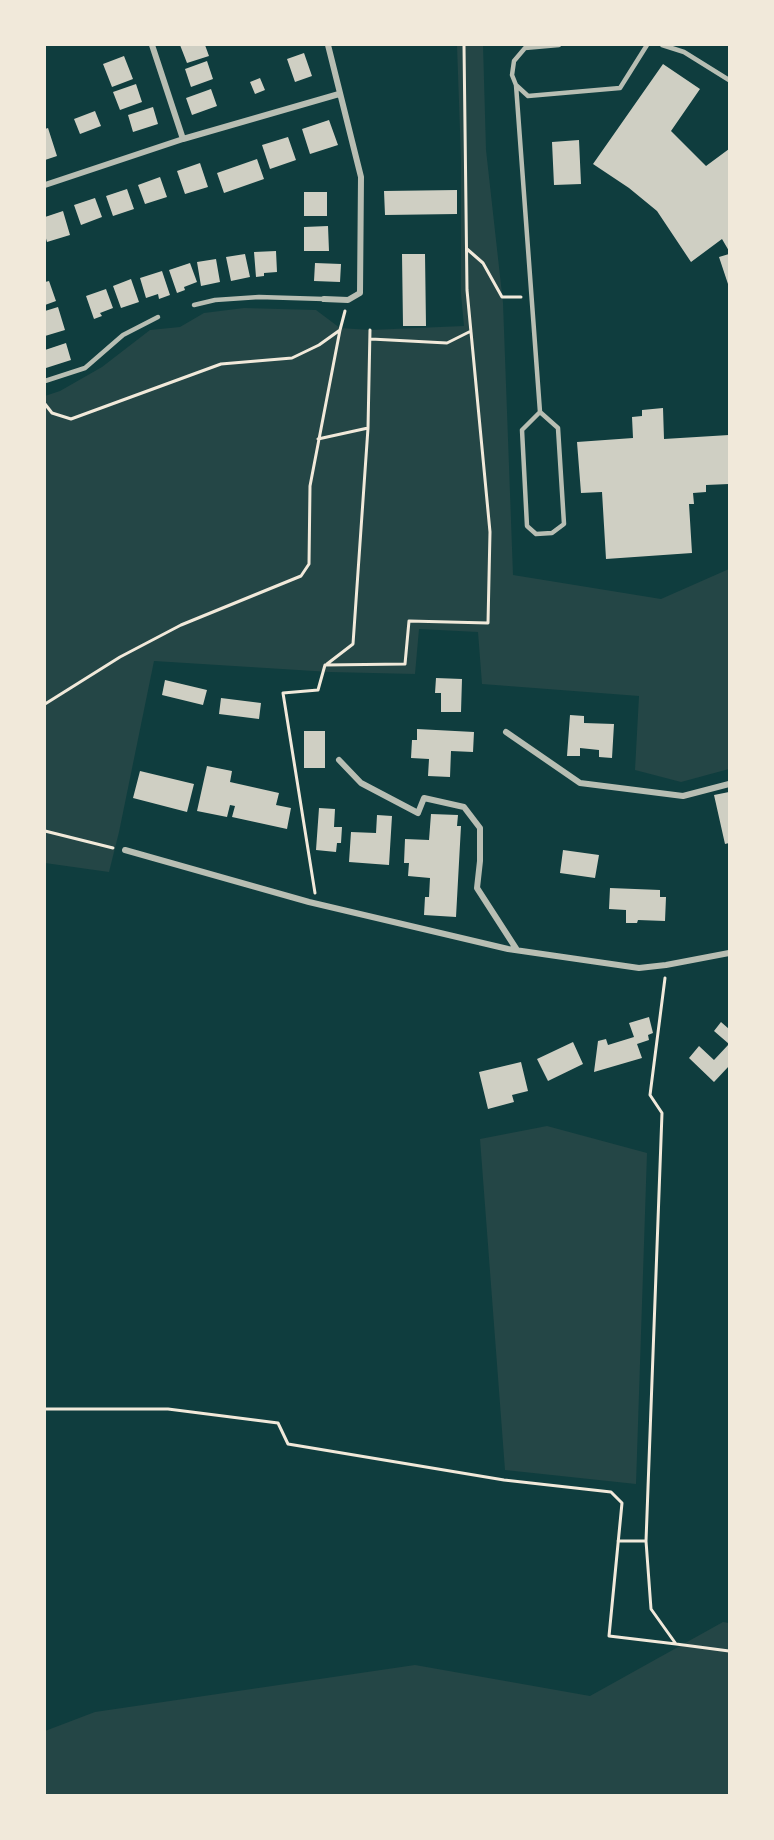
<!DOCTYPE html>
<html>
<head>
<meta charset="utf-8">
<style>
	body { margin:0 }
	#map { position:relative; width:774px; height:1840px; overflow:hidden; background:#0f3d3e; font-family:"Space Grotesk",sans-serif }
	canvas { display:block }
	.frame { position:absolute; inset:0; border:46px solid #f1e9da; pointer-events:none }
</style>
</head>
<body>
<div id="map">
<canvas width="774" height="1840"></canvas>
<div class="frame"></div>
</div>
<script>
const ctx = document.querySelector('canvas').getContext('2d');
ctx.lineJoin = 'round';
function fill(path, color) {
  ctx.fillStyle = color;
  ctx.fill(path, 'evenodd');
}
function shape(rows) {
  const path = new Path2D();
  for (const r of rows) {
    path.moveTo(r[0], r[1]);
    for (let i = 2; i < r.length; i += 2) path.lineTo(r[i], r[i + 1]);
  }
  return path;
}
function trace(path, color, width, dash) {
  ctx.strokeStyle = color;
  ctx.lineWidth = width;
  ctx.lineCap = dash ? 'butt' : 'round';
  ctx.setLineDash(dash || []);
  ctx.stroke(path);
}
const green = shape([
	[457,45,483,45,486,150,503,303,513,575,661,599,729,569,729,769,681,782,635,770,639,696,482,684,478,632,419,629,415,674,330,672,154,661,119,832,109,872,45,863,45,396,60,391,102,367,150,330,180,327,204,313,244,308,316,310,340,328,370,330,464,326,461,294,461,160],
	[547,1126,647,1153,636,1484,505,1470,480,1139],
	[723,1622,729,1623,729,1795,45,1795,45,1731,95,1712,415,1665,590,1696]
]);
const building = shape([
	[180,45,205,45,209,56,187,63],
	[304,53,312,76,295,82,287,59],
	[124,56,133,79,112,87,103,64],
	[207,61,213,79,191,87,185,69],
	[663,64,700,89,671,131,706,166,729,149,729,251,722,239,691,262,657,211,629,188,593,164],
	[260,78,265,90,255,94,250,82],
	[136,84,142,102,120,110,113,92],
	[211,89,217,106,192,115,186,98],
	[153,107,158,124,133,132,128,115],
	[95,111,101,126,80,134,74,119],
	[329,120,338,145,310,154,302,129],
	[48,128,57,156,45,160,45,129],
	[288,137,296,160,270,169,262,145],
	[579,140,581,184,554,185,552,142],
	[257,159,264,179,224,193,217,173],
	[200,163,208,187,185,194,177,171],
	[160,177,167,197,145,204,138,185],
	[127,189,134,209,113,216,106,196],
	[457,190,457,214,385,215,384,191],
	[304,192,327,192,327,216,304,216],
	[95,198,102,217,81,225,74,205],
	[63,211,70,235,47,242,45,235,45,217],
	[328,226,329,251,304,251,304,227],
	[276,251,277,272,264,273,264,276,256,277,254,252],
	[245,254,250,277,231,281,226,257],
	[402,254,425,254,426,326,403,326],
	[729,254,729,287,719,257],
	[216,259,220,282,201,286,197,262],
	[190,263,197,282,184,287,185,290,177,293,169,270],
	[315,263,341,264,340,282,314,281],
	[162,271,170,295,159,299,158,294,146,298,140,278],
	[131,279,139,302,121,308,113,286],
	[49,281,56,301,45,305,45,282],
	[106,289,113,308,100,313,102,316,94,319,86,296],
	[58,307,65,330,45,336,45,311],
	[66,343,71,360,46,368,45,350],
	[663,408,664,439,729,435,729,484,706,485,706,492,693,493,694,504,689,504,692,553,606,559,602,492,581,493,577,442,633,438,632,417,642,416,642,410],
	[436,678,462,679,461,712,441,712,441,693,435,693],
	[165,680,207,690,203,705,162,695],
	[221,698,261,703,259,719,219,714],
	[570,715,584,716,584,723,614,724,612,758,599,757,599,750,580,748,580,756,567,756],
	[417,729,474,732,473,752,451,751,450,777,428,776,429,759,411,758,412,740,417,740],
	[304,731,325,731,325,768,304,768],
	[207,766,232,771,230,782,279,793,276,805,291,808,287,829,232,817,235,806,230,805,227,817,197,811],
	[140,771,194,784,187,812,133,798],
	[729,792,729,843,725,844,714,795],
	[319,808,335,809,334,827,342,827,341,843,337,843,336,852,316,850],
	[431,814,458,815,457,826,461,826,456,917,424,915,425,897,429,897,430,878,408,876,409,863,404,863,405,839,429,840],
	[377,815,392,816,389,865,349,862,351,832,376,833],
	[563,850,599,855,595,878,560,873],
	[610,888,660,890,660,897,666,897,665,921,638,920,637,923,626,923,626,910,609,909],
	[649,1017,653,1033,648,1035,649,1040,637,1044,642,1058,594,1072,598,1041,606,1039,608,1045,634,1037,629,1023],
	[721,1022,729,1029,729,1066,714,1082,689,1058,699,1046,714,1060,729,1044,714,1031],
	[573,1042,583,1064,548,1081,537,1059],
	[521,1062,528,1091,512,1095,514,1102,488,1109,479,1072]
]);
const path = shape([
	[467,249,483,263,502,297,521,297],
	[371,339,447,343,471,331],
	[45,404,52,413,71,419,221,364,292,358,319,345,340,330,345,311],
	[318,439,368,428],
	[327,664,353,644,368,428,370,330],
	[45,704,120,657,181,625,301,576,309,564,310,486,340,330],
	[45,831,113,848],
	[315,893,283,693,318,690,325,665,405,664,409,621,488,623,490,532,467,290,464,45],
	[665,978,650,1095,662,1113,646,1541,651,1609,676,1644,729,1651],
	[45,1409,168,1409,278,1423,288,1444,504,1480,611,1492,622,1503,609,1636,676,1644],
	[618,1541,646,1541]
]);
const service = shape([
	[559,45,525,48,514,61,512,75,516,85,528,96,620,88,647,45],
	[662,45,684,52,729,80],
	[516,85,540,412,522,430,527,526,536,534,552,533,564,524,558,428,540,412],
	[194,305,215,300,259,297,324,299],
	[45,381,85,368,123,335,158,317]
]);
const minor = shape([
	[152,45,183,139],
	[45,185,183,139,339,94],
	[324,299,348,300,360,293,361,177,328,45],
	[506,732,580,783,683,796,729,784],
	[339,760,361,783,418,813,424,798,464,807,480,828,480,861,477,888,517,950],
	[125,850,309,902,508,949,639,968,666,965,729,953]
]);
fill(green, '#244646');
fill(building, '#cfcfc3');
trace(path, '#f1e9da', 3);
trace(service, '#b8beb3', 4.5);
trace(minor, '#b8beb3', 6);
</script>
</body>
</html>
